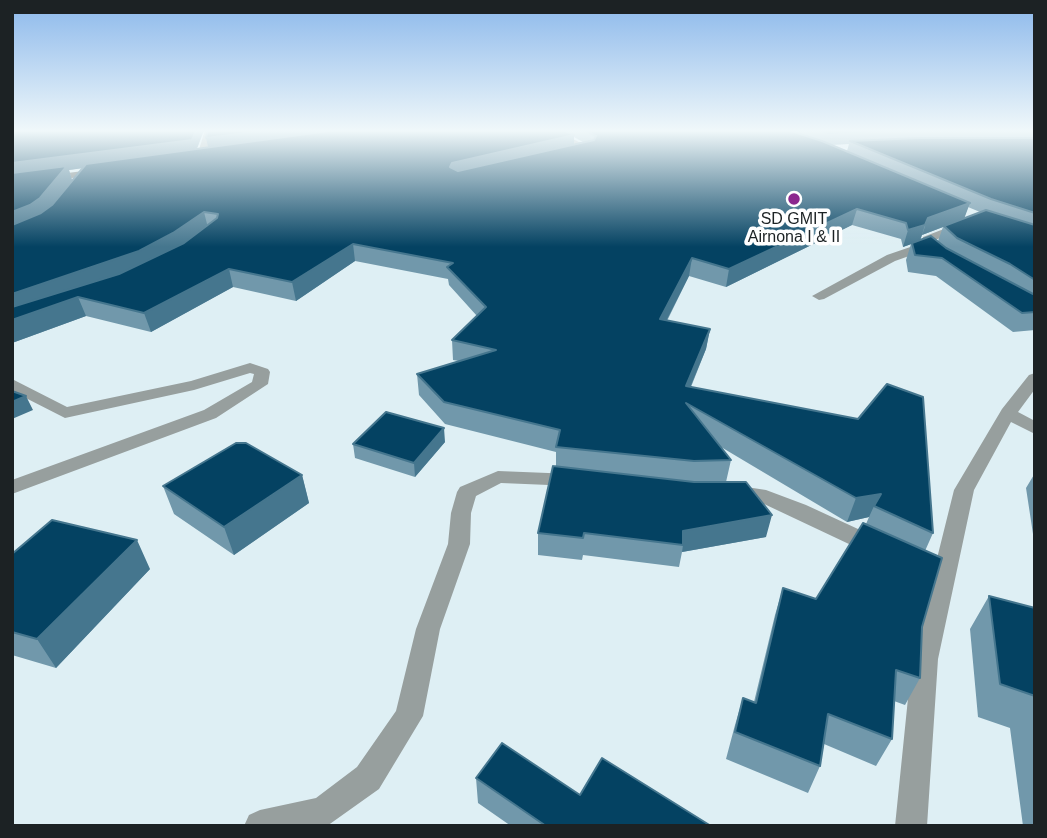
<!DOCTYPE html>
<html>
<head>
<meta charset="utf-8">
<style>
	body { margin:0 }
	#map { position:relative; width:1047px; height:838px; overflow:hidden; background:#deeff4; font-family:Helvetica,sans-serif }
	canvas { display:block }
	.frame { position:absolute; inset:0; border:14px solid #1c2224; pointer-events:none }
</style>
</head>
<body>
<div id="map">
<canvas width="1047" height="838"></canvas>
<div class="frame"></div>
</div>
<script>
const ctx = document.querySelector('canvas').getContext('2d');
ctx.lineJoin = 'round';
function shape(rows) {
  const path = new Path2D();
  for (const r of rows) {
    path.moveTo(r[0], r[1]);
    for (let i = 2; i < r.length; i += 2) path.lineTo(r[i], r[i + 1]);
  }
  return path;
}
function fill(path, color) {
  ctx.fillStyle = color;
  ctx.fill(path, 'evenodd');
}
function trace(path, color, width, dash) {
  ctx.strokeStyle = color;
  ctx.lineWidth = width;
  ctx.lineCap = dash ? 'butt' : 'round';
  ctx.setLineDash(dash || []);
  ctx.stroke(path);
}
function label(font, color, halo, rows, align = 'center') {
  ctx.font = font + ' Helvetica,sans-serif';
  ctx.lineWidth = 7;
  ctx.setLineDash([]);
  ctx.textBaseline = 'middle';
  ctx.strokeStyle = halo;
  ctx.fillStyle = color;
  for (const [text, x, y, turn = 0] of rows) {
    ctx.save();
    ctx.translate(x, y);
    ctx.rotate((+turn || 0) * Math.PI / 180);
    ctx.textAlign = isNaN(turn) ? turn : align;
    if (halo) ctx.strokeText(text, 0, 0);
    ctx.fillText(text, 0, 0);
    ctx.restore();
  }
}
const minor = shape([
	[205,130,213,130,205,156,201,159,197,156,205,130],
	[545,130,555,130,593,149,576,155,576,151,582,149,545,130],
	[962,222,967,225,966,227,933,241,942,254,940,257,932,257,926,250,895,261,824,299,819,300,812,296,887,255,922,243,923,237,962,222],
	[250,363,268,369,270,372,268,384,216,418,12,494,12,480,204,410,252,382,254,374,250,373,194,390,65,418,12,391,12,379,67,407,191,381,250,363],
	[1035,373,1035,389,1018,412,1035,421,1035,434,1011,422,974,490,938,659,927,826,895,826,912,659,954,490,1002,409,1029,375,1035,373],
	[498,471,573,474,580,475,583,480,580,485,573,486,501,483,476,496,471,513,470,544,440,629,423,716,379,789,327,826,244,826,249,815,260,810,316,798,357,767,396,711,416,629,448,544,451,513,457,492,460,487,498,471],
	[733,485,766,490,806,505,884,541,887,547,884,553,876,555,868,553,762,503,726,497,723,492,726,487,733,485]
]);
const secondary = shape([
	[99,169,104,172,102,174,12,186,12,180,99,169]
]);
const wall = shape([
	[12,130,204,130,197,149,208,147,208,130,1035,130,1035,330,1013,332,936,276,908,272,906,260,911,244,903,247,901,239,852,225,726,287,689,276,667,321,710,329,706,349,691,387,933,533,925,551,920,678,905,705,894,701,892,739,876,766,824,744,820,766,808,793,726,759,735,725,743,698,754,702,775,615,783,588,816,599,866,524,869,517,847,522,721,447,731,460,726,482,766,537,682,552,679,567,583,555,582,560,538,555,538,533,556,466,556,452,445,424,419,395,417,374,459,361,453,360,452,340,477,316,449,285,448,279,355,261,296,301,233,287,151,332,86,316,12,343],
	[574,137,583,142,574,144],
	[849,144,847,151,832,145],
	[82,168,72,180,69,170],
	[968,207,980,212,964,218],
	[943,227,938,241,920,240,922,235],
	[445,442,415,477,355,458,353,444],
	[1035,473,1035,535,1033,534,1026,488],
	[302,475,309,503,234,555,174,514,163,486],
	[12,554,150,569,56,668,12,655],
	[989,596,1035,608,1035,826,1023,826,1010,728,978,717,970,629],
	[476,778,580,795,711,826,511,826,478,803]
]);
const shadedWall = shape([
	[196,130,204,130,195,153,69,170,72,180,46,213,12,231,12,163],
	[272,130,368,130,209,151,206,138],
	[574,135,574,148,452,177,450,167,452,163],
	[970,203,964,219,922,235,928,218],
	[857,209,852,225,726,287,729,269],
	[204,212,208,228,145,269,12,316,12,294],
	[925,225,920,241,903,247,908,230],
	[353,244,355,261,296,301,292,282],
	[692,258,689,276,657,339,660,319],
	[229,269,233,287,151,332,144,313],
	[78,297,86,316,12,343,12,320],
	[710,329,706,349,682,407,686,386],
	[26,396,33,410,12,419,12,402],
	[444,428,445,442,415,477,414,463],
	[302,475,309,503,234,555,224,527],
	[881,494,874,506,869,517,847,522,856,498],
	[772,515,766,537,682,552,683,545,683,531],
	[137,540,150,569,56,668,37,639]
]);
const building = shape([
	[12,130,196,130,192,140,12,163,12,130],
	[208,130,272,130,206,138,208,130],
	[336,130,563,130,574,135,452,163,450,167,458,171,594,140,596,136,584,130,788,130,822,141,970,203,928,218,925,225,908,230,906,223,857,209,729,269,692,258,660,319,710,329,686,386,858,419,887,384,923,397,933,533,874,506,881,494,856,498,686,403,731,460,694,461,556,447,560,430,444,402,417,374,496,350,452,340,486,307,447,267,453,263,353,244,292,282,229,269,144,313,78,297,12,320,12,307,119,274,184,243,217,218,218,214,204,212,173,233,139,251,12,294,12,225,41,213,52,205,86,164,336,130],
	[819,130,896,130,828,133,819,130],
	[919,138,1035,138,1035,213,991,199,850,141,919,138],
	[67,166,40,198,30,205,12,212,12,173,67,166],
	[986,210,1035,225,1035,280,1010,264,957,238,944,226,986,210],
	[931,236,946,248,1035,295,1035,312,1022,313,942,258,915,255,912,243,931,236],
	[12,391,26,396,12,402,12,391],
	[386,412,444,428,414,463,353,444,386,412],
	[236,443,246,443,302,475,224,527,163,486,236,443],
	[553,466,694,482,746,482,772,515,683,531,683,545,584,533,583,538,538,533,553,466],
	[52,520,137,540,37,639,12,632,12,554,52,520],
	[863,523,942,558,922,627,920,678,896,670,892,739,828,714,820,766,735,732,743,698,756,703,783,588,816,599,863,523],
	[989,596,1035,608,1035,696,1000,684,989,596],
	[502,743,580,795,602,758,711,826,546,826,476,778,502,743]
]);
const markers = [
	[794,199,7,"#8c278e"]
];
const farPoinames = [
	["SD GMIT",794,220],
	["Airnona I & II",794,238]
];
fill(minor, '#979f9e');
fill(secondary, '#6f7a79');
fill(wall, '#7198ab');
fill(shadedWall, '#45768e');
fill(building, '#044262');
trace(building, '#45768e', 2);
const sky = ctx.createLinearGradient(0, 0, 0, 247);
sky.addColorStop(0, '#8bb8eb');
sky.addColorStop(0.53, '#f0f8fa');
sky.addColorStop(1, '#f0f8fa00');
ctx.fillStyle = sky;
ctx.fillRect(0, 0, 1047, 247);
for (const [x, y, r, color] of markers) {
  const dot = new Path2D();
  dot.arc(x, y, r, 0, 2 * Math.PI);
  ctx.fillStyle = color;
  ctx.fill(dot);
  trace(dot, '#fff', 2.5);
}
label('16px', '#1c2224', '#fff', farPoinames);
</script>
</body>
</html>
